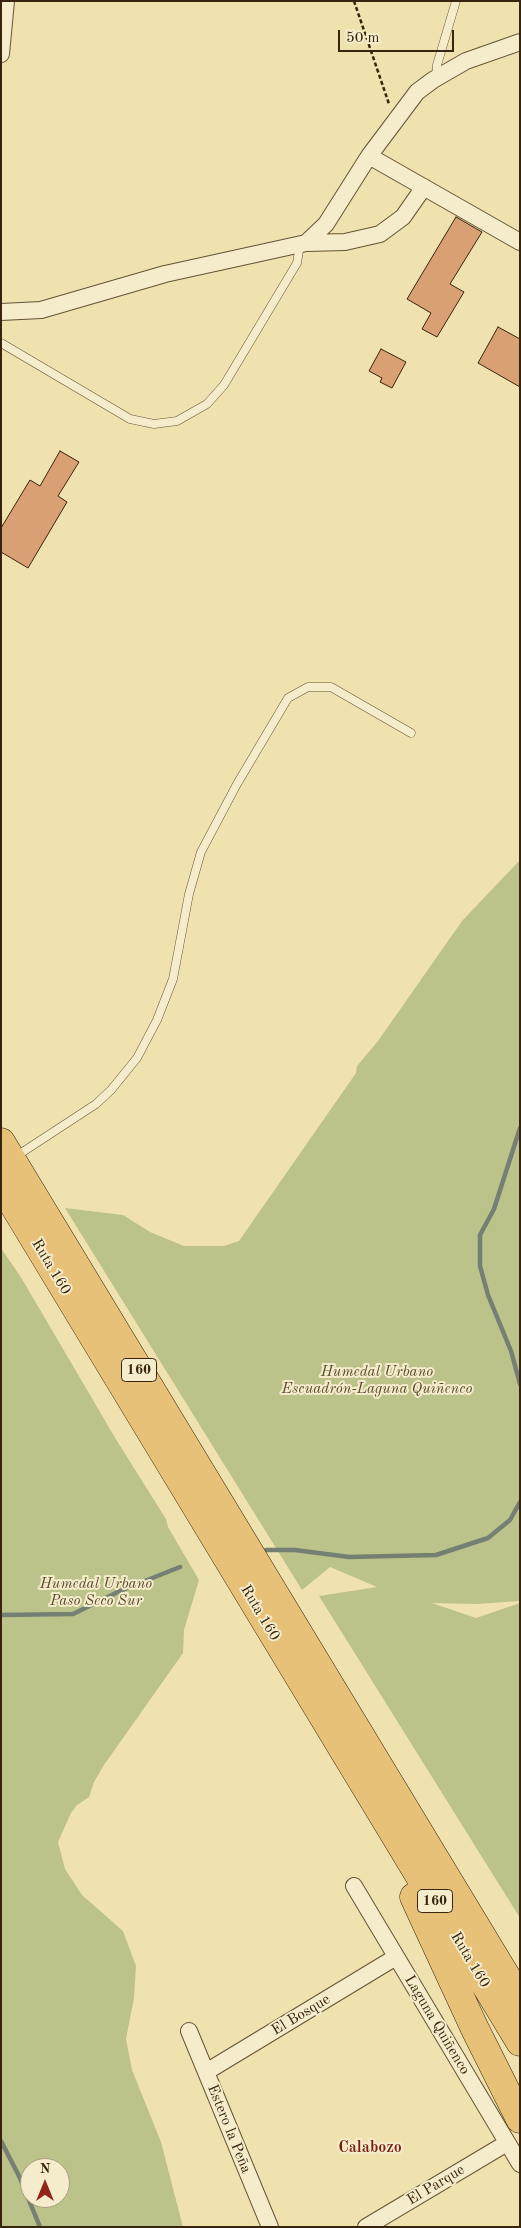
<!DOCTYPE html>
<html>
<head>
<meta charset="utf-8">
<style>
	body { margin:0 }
	#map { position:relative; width:521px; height:2228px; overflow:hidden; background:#f0e2af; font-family:"Old Standard TT",serif }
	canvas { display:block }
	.frame { position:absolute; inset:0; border:2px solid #37230e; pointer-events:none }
	.north { position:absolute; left:20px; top:2158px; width:50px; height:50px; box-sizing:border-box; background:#f5eccb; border:1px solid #a99c7f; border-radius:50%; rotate:0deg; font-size:14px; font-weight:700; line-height:20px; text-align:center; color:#37230e }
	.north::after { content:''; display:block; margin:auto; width:18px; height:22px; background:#8f2418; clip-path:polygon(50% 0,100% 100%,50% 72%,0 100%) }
	.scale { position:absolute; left:338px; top:30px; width:116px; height:22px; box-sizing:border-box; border:2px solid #37230e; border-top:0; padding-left:6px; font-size:15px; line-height:18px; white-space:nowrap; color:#37230e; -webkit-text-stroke:4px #f5eccb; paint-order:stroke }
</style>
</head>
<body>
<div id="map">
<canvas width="521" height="2228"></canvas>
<div class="frame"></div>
<div class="north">N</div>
<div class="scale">50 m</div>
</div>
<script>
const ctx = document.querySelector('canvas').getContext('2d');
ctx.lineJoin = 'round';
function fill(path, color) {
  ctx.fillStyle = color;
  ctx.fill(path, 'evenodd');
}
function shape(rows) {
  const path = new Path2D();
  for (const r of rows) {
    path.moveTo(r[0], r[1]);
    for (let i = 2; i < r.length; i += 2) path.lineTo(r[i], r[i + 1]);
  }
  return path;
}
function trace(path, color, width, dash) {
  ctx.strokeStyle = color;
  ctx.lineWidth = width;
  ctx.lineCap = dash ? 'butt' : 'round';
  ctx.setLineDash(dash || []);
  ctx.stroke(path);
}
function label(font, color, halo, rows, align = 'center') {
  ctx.font = font + ' "Old Standard TT",serif';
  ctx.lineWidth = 4;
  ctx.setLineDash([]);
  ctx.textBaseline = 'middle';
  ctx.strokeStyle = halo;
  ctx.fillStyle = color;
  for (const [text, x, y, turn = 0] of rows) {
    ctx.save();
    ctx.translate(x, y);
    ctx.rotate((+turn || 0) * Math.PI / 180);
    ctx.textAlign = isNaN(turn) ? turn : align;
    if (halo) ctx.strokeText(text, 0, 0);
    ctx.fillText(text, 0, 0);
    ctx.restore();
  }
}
const green = shape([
	[520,860,520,1601,476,1604,432,1603,476,1618,520,1603,520,1918,319,1596,377,1587,330,1567,302,1590,65,1208,123,1215,150,1232,184,1246,224,1246,239,1241,356,1073,357,1066,378,1041,462,921],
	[1,1248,22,1279,117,1441,166,1519,168,1527,199,1580,184,1630,183,1653,104,1765,94,1782,89,1797,77,1805,71,1813,58,1842,65,1869,82,1895,123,1931,136,1966,134,1998,126,2039,132,2070,161,2142,183,2227,1,2227],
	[30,2168,60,2168,60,2198,30,2198]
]);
const stream = shape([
	[520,1128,494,1209,480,1235,480,1266,488,1295,511,1351,520,1384],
	[266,1550,295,1550,349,1557,436,1555,488,1538,510,1520,520,1502],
	[1,1615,73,1614,122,1590,180,1567],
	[1,2141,19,2176,40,2227]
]);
const building = shape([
	[456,217,482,232,450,284,464,292,437,337,422,329,431,313,407,299,456,217],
	[498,327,520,339,520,387,478,363,498,327],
	[381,349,406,362,392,388,380,382,382,378,369,371,381,349],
	[60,451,79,462,58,496,67,502,28,568,1,552,1,528,30,480,40,486,60,451]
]);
const path = shape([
	[354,1,389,104]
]);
const lane = shape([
	[436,78,437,65,456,1],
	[1,343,130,419,154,424,177,421,207,404,224,385,297,263,300,244],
	[15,1157,96,1104,111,1090,137,1058,157,1020,173,979,189,894,201,852,237,784,288,698,308,687,331,687,411,733]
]);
const street = shape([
	[1,54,6,1],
	[369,156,520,242],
	[306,243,345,242,380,234,403,217,424,187],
	[1,312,41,310,165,274,306,243,326,224,369,156,417,92,433,80,466,61,520,42],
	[354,1886,520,2164],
	[189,2031,270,2227],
	[206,2072,396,1957],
	[366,2227,507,2143]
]);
const highway = shape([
	[1,1142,520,1999],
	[1,1184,520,2042],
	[414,1897,475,2029,520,2119]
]);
const shields = [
	[139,1370,35],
	[435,1901,35]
];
const shieldNames = [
	["160",139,1370],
	["160",435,1901]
];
const streetNames = [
	["Ruta 160",51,1267,59],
	["Ruta 160",260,1613,59],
	["Ruta 160",470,1960,59],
	["El Bosque",301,2015,-31],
	["Laguna Quiñenco",437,2025,59],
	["Estero la Peña",229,2129,68],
	["El Parque",436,2185,-31]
];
const parkNames = [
	["Humedal Urbano",377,1372],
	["Escuadrón-Laguna Quiñenco",377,1389],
	["Humedal Urbano",96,1584],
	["Paso Seco Sur",96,1601]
];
const neighbourhoodNames = [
	["Calabozo",370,2148]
];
fill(green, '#bbc38a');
trace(stream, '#757f73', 4.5);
fill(building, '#d9a173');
trace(building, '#37230e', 1);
trace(lane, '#655336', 9);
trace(street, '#655336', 18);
trace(highway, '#37230e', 29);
trace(path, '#37230e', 2.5, [4, 2.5]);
trace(lane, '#f5eccb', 8);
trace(street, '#f5eccb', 16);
trace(highway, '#e8c178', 28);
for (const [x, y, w] of shields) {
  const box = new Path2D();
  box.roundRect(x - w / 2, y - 11.5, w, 23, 4);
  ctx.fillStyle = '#f5eccb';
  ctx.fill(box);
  trace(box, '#37230e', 1);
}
label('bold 14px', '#37230e', null, shieldNames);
label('15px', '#37230e', '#f5eccb', streetNames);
label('italic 15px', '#584b2d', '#f5eccb', parkNames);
label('bold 16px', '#7a1f14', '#f5eccb', neighbourhoodNames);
</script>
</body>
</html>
